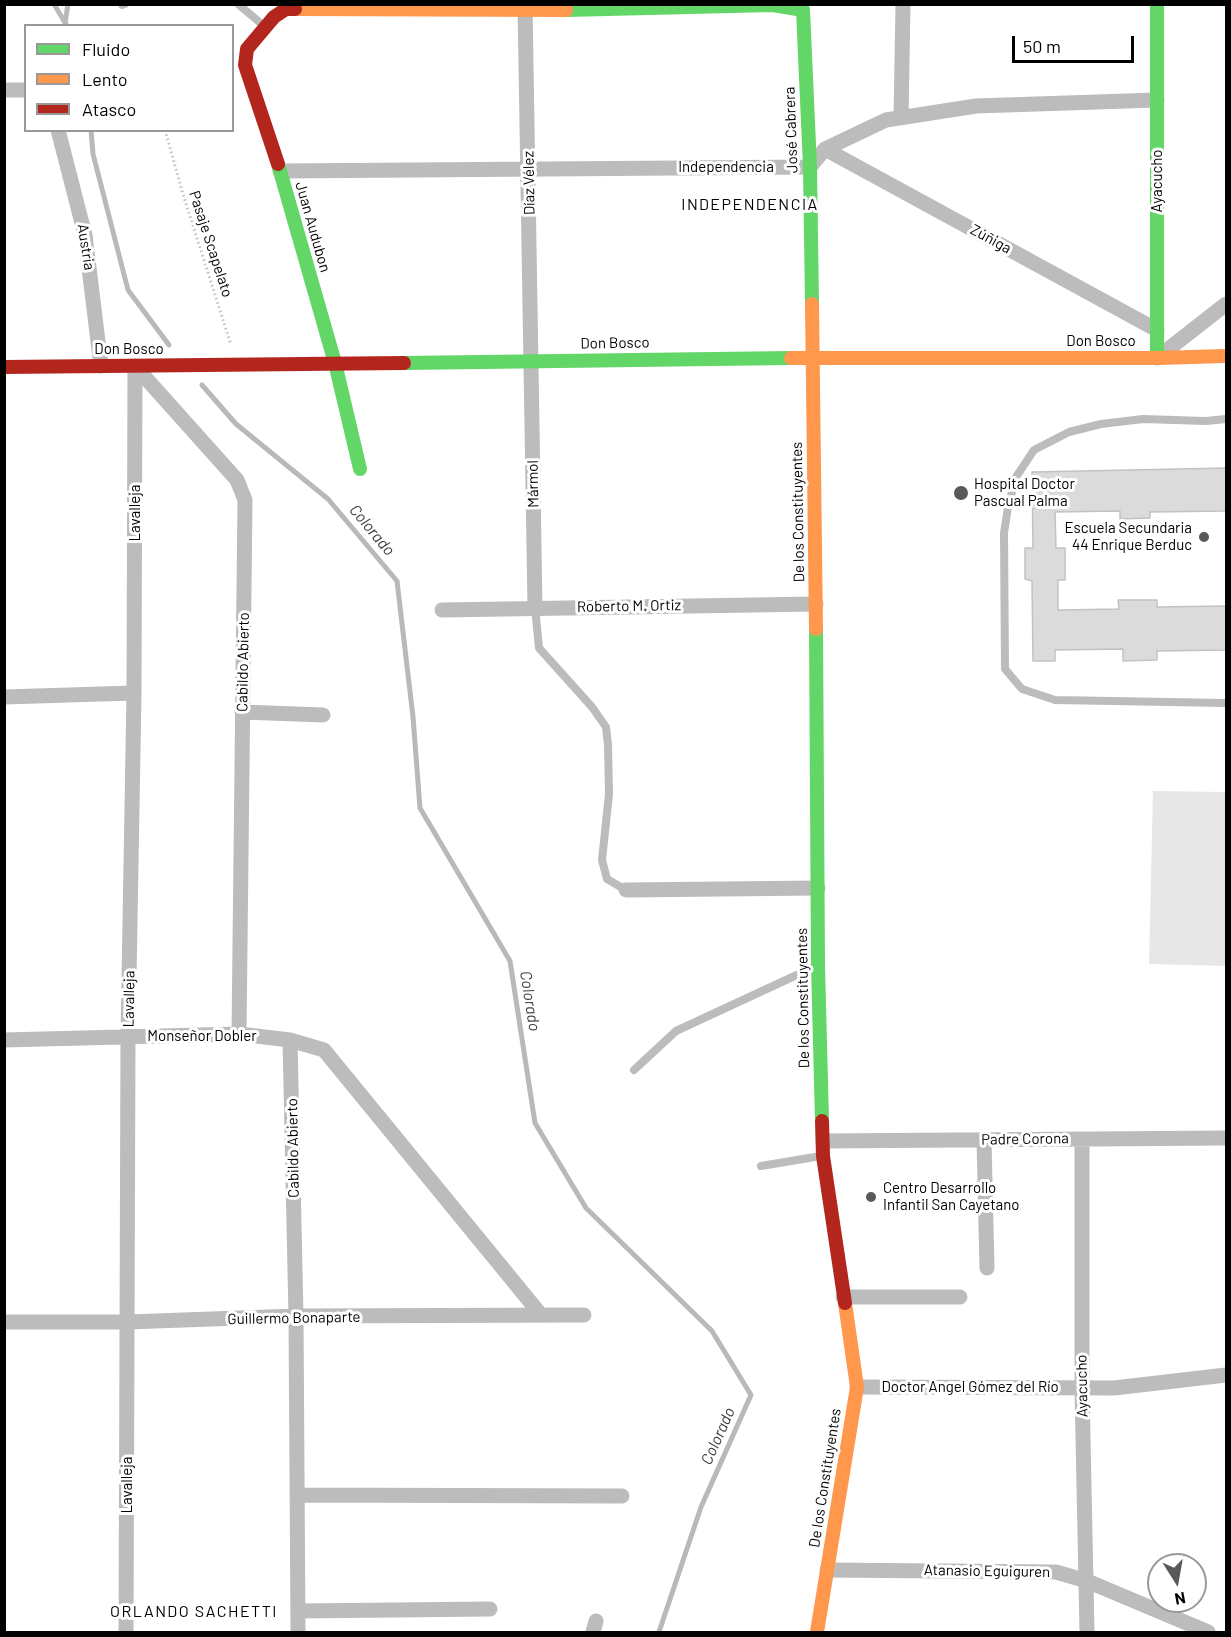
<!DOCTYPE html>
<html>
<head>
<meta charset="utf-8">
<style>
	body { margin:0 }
	#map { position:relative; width:1231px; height:1637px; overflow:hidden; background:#fff; font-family:Barlow,sans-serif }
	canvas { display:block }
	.frame { position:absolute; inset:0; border:6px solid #000; pointer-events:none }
	.legend { position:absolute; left:24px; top:24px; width:210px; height:108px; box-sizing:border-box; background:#fff; border:2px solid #999; margin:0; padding:8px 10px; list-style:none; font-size:18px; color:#000 }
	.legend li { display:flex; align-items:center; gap:12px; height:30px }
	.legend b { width:30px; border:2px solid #999 }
	.north { position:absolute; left:1147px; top:1553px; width:60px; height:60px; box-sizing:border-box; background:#fff; border:2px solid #999; border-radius:50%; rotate:169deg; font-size:16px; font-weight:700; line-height:24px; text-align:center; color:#000 }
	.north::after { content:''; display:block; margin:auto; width:21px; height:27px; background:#595959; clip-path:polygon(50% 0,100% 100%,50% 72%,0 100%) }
	.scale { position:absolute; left:1012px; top:36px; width:122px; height:27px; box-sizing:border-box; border:3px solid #000; border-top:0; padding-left:8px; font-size:18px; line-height:21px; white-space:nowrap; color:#000; -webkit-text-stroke:4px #fff; paint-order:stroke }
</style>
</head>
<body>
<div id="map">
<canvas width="1231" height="1637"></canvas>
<div class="frame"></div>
<ul class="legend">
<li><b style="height:8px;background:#63d668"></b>Fluido</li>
<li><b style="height:8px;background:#ff974d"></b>Lento</li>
<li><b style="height:8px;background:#b3261e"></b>Atasco</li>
</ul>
<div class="north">N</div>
<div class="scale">50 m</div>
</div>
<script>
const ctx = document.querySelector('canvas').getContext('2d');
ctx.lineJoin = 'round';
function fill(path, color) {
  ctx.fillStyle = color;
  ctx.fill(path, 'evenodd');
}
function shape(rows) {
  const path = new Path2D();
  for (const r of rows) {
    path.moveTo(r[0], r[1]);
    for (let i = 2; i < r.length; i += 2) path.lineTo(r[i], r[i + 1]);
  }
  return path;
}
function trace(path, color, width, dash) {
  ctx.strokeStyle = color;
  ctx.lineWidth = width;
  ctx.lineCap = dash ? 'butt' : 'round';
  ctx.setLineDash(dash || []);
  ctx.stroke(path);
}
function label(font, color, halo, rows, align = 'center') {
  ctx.font = font + ' Barlow,sans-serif';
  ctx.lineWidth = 6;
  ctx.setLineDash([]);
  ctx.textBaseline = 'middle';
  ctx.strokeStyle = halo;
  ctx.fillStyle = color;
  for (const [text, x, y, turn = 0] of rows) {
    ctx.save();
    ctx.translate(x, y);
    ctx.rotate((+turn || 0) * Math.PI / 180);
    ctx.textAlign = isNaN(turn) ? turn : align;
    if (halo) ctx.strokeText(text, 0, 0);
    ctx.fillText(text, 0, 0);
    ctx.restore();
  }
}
const green = shape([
	[1153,791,1226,792,1226,966,1149,964]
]);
const stream = shape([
	[54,4,67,26],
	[65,23,68,4],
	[91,130,93,154,128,290,169,345],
	[202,385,236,424,328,499,397,581,413,717,420,808,510,961,535,1123,586,1208,712,1331,751,1395,701,1507,659,1632]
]);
const building = shape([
	[1227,468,1227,511,1150,512,1150,518,1120,519,1120,511,1055,512,1056,548,1065,548,1065,580,1058,580,1058,610,1119,609,1118,600,1157,600,1157,607,1227,606,1227,650,1157,651,1157,660,1123,661,1123,649,1055,650,1055,661,1033,661,1032,581,1025,579,1025,548,1033,548,1032,472,1227,468]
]);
const path = shape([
	[165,130,182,191,231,345]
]);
const lane = shape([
	[238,4,264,26],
	[122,5,125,4],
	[1226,419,1206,421,1143,419,1101,424,1069,432,1034,450,1016,477,1008,507,1004,533,1005,669,1022,689,1055,700,1226,703],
	[535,607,539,648,592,707,606,727,608,745,609,794,602,860,607,879,626,890],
	[634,1070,676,1031,814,967],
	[761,1166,821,1156]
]);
const street = shape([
	[525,4,535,607],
	[4,90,26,90],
	[901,118,903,4],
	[58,130,85,235,101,366],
	[825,149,1157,330],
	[280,171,810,167,825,149,886,120,976,106,1157,100],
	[1157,358,1226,304],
	[135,366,237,480,245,500,239,1034],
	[442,610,816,604],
	[4,697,134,693],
	[242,712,323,715],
	[626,890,818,888],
	[4,1040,239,1034,290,1040,324,1050,541,1315],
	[290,1040,296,1316,298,1632],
	[1082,1139,1082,1388,1087,1632],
	[984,1140,987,1268],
	[823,1141,1226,1138],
	[843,1297,960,1297],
	[4,1322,127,1322,296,1316,584,1315],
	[857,1387,1114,1388,1226,1375],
	[297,1495,622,1496],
	[827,1570,1056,1572,1087,1581,1208,1632],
	[298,1611,490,1609],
	[126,1632,128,1036,134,693,135,366],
	[593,1632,596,1621]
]);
const fast = shape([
	[1157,4,1157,358],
	[566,10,773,5,803,10,810,167,812,304],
	[278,164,335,363,360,469],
	[404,363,791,358],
	[816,629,818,965,822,1121]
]);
const slow = shape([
	[295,9,566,10],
	[812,304,816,629],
	[791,358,1157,358,1226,356],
	[817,1632,857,1387,845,1303]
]);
const jam = shape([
	[278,164,245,65,247,49,274,17,286,9,295,9],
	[4,367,404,363],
	[822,1121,823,1156,845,1303]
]);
const markers = [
	[961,493,8,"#595959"],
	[1204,537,6,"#595959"],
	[871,1197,6,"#595959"]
];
const streetNames = [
	["José Cabrera",791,130,-92],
	["Independencia",726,167],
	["Ayacucho",1157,181,-90],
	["Díaz Vélez",529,183,-91],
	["Juan Audubon",313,227,74],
	["Zúñiga",991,239,29],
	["Pasaje Scapelato",211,244,72],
	["Austria",86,247,81],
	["Don Bosco",1101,341],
	["Don Bosco",615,343,-1],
	["Don Bosco",129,349],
	["Mármol",533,484,-91],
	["De los Constituyentes",798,512,-91],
	["Lavalleja",135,513,-90],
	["Roberto M. Ortiz",629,606,-1],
	["Cabildo Abierto",243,662,-89],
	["De los Constituyentes",803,998,-91],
	["Lavalleja",129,999,-89],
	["Monseñor Dobler",202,1036],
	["Padre Corona",1025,1139,-1],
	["Cabildo Abierto",293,1148,-91],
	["Guillermo Bonaparte",294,1318,-1],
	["Ayacucho",1082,1386,-91],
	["Doctor Angel Gómez del Río",970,1387],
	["De los Constituyentes",825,1478,-81],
	["Lavalleja",127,1485,-90],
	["Atanasio Eguiguren",987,1571,1]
];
const poiNames = [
	["Hospital Doctor",974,484],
	["Pascual Palma",974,501],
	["Escuela Secundaria",1192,528,"right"],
	["44 Enrique Berduc",1192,545,"right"],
	["Centro Desarrollo",883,1188],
	["Infantil San Cayetano",883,1205]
];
const neighbourhoodNames = [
	["INDEPENDENCIA",750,205],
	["ORLANDO SACHETTI",194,1612]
];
const waterNames = [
	["Colorado",372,530,50],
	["Colorado",530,1001,81],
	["Colorado",718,1436,-66]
];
fill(green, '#e7e7e7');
trace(stream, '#b9b9b9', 5);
fill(building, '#dbdbdb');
trace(building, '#c2c2c2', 1.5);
trace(path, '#c2c2c2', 3, [1.5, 3]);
trace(lane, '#bcbcbc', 8);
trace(street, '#bcbcbc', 15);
trace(fast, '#63d668', 14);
trace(slow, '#ff974d', 14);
trace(jam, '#b3261e', 14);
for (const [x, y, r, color] of markers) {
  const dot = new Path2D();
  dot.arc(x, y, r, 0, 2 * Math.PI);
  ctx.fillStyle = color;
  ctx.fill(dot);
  trace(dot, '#fff', 2);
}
label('15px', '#000', '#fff', streetNames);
label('15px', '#000', '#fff', poiNames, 'left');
ctx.letterSpacing = '1.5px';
label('16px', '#000', '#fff', neighbourhoodNames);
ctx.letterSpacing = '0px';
label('italic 16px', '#3c3c3c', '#fff', waterNames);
</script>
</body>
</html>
